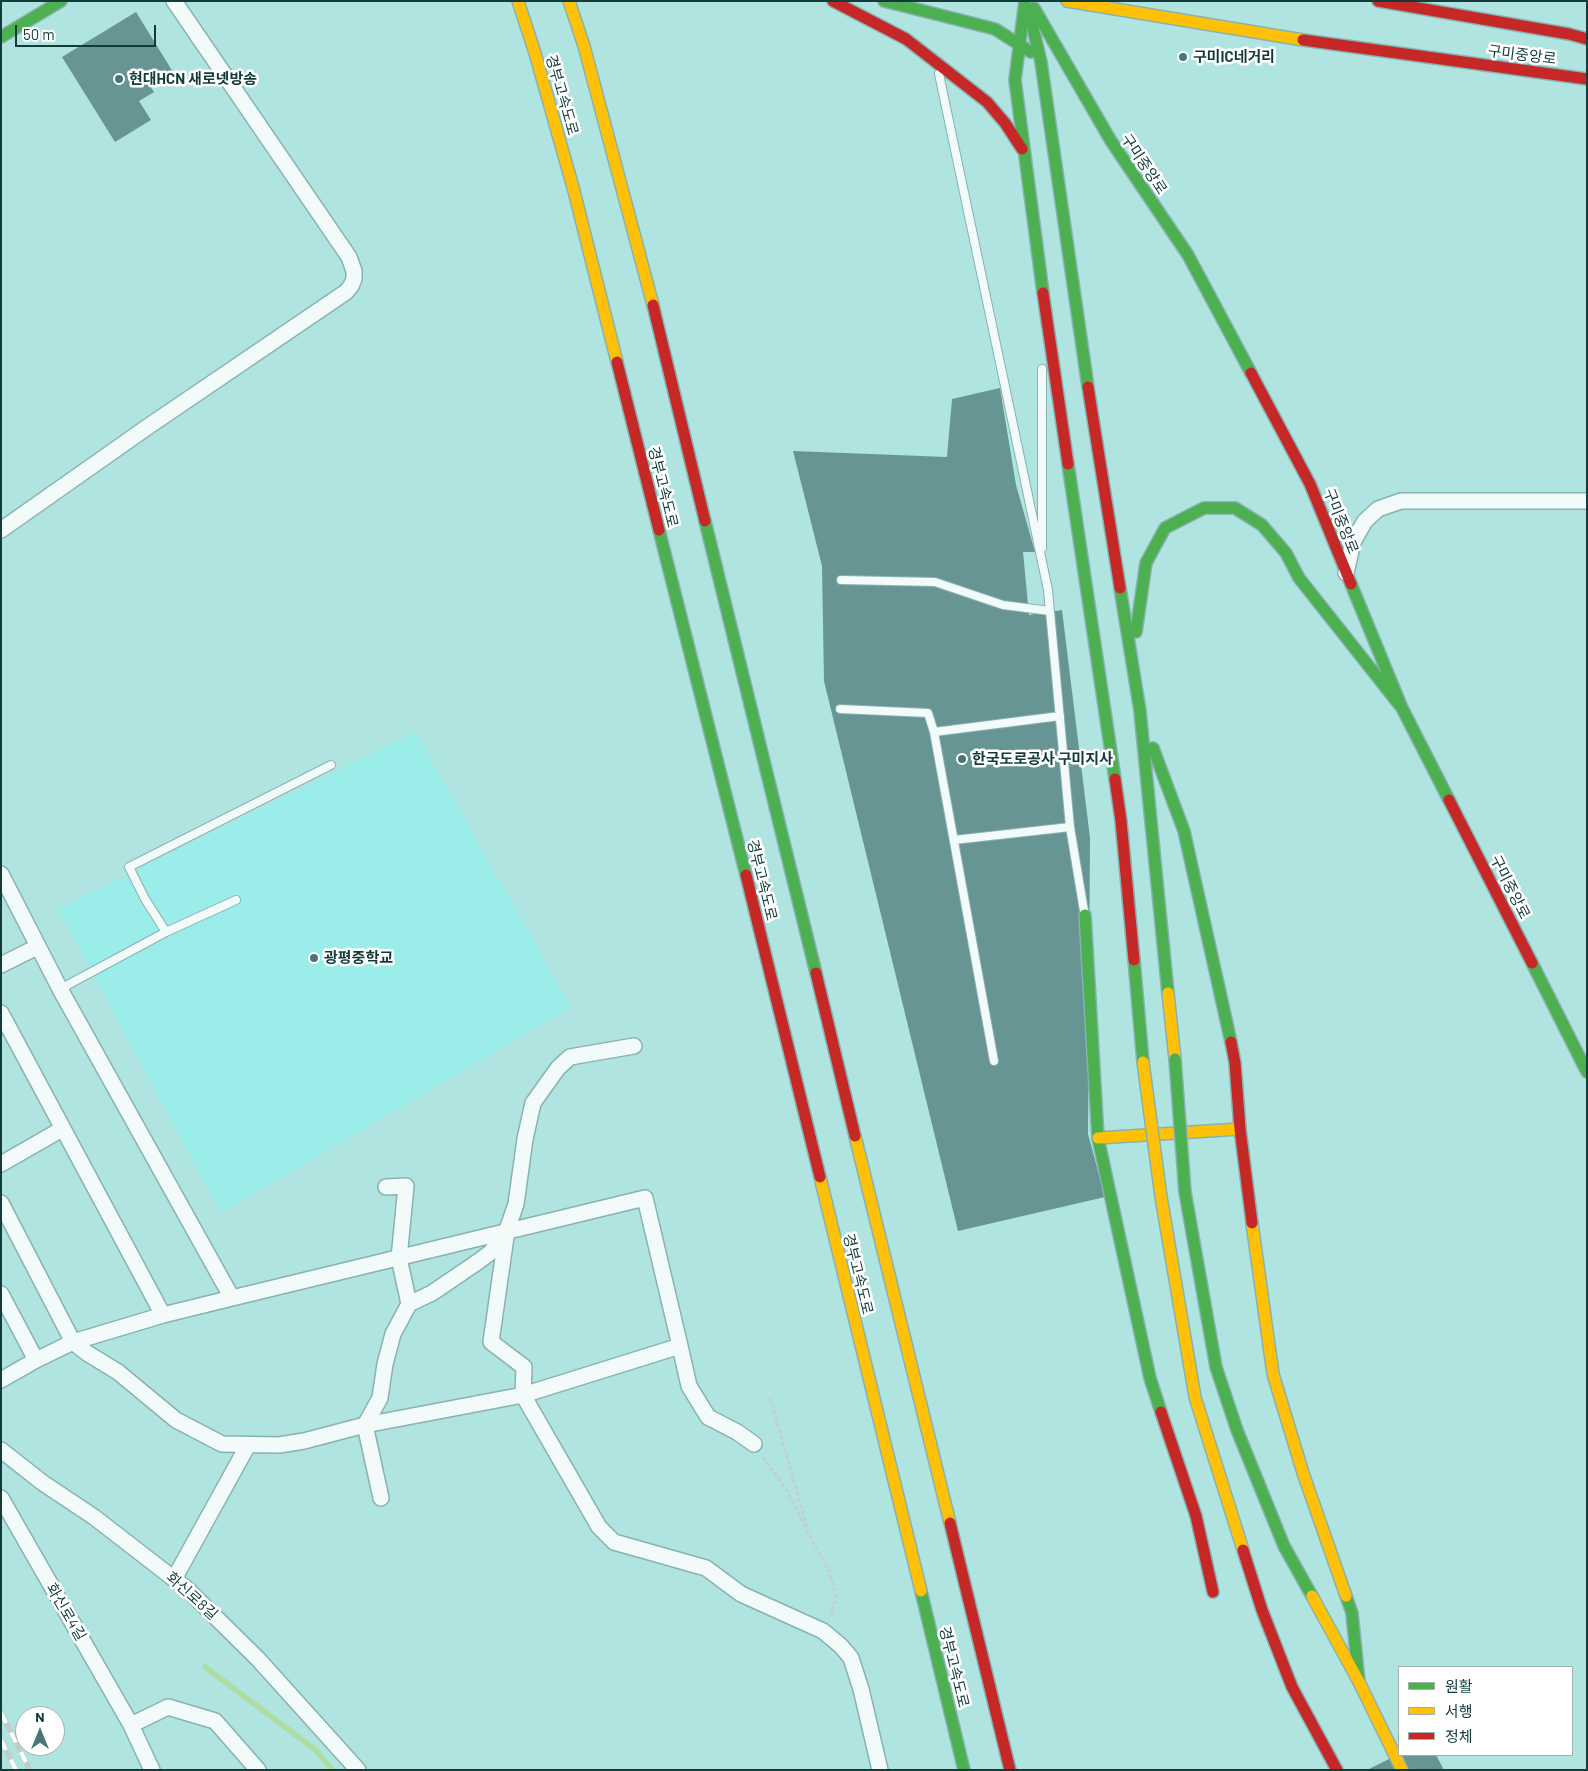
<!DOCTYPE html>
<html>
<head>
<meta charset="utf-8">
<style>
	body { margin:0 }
	#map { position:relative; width:1588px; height:1771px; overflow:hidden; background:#b0e4e1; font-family:Barlow,"Noto Sans KR",sans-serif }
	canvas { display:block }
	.frame { position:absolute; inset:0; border:2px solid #123b3a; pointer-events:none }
	.legend { position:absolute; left:1398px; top:1666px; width:175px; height:90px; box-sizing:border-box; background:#fff; border:1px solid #a0b1b0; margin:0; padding:6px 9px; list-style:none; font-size:15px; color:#123b3a }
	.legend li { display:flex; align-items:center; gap:10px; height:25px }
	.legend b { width:25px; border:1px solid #a0b1b0 }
	.north { position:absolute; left:15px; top:1706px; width:50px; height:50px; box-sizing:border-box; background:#fff; border:1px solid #a0b1b0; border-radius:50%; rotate:0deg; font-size:14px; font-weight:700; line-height:20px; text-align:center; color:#123b3a }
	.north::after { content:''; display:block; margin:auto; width:18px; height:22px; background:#497674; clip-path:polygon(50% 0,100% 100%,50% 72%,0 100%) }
	.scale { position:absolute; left:15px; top:25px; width:141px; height:22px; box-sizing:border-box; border:2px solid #123b3a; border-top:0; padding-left:6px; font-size:15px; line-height:18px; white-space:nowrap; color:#123b3a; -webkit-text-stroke:4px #fff; paint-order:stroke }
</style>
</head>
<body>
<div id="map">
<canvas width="1588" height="1771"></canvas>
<div class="frame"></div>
<ul class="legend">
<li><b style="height:6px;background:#4caf50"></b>원활</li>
<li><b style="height:6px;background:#ffc107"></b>서행</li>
<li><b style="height:6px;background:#c62828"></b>정체</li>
</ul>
<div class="north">N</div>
<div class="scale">50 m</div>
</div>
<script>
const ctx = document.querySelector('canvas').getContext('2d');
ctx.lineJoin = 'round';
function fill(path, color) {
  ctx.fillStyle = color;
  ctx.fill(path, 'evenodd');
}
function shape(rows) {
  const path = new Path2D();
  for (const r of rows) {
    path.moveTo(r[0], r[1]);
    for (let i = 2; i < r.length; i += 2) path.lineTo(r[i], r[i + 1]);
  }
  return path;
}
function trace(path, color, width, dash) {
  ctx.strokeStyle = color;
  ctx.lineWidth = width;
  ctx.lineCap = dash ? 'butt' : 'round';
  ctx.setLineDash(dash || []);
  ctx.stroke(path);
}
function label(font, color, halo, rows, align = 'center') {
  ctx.font = font + ' Barlow,"Noto Sans KR",sans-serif';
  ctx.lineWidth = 5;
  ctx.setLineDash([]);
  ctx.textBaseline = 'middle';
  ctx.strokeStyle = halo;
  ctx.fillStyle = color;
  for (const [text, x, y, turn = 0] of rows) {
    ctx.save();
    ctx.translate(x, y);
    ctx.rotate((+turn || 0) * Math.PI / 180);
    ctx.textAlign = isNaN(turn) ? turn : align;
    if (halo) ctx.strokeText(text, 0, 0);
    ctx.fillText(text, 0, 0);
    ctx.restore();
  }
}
const built = shape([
	[415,732,571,1007,221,1213,58,909]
]);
const stream = shape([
	[205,1667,317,1751,332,1770]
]);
const building = shape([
	[136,12,173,72,150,86,154,92,139,101,151,120,115,142,62,57],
	[1000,388,1016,485,1035,552,1023,552,1029,615,1062,610,1090,838,1088,1134,1105,1197,958,1231,824,681,822,566,793,451,947,457,952,399],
	[1399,1754,1436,1755,1444,1770,1367,1770]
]);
const path = shape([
	[770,1398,807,1527],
	[763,1457,788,1492,810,1537,829,1571,836,1596,831,1616]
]);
const lane = shape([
	[939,74,1048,590,1070,827,1084,911],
	[1042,369,1042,548],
	[841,580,935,582,1003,605,1050,611],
	[840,709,928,713,934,732,1060,716],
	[934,732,994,1061],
	[954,840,1070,827],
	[166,932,145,899,129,867,331,765],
	[60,989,166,932,236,900]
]);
const street = shape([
	[1,530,146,428,346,292,351,286,354,279,354,271,349,257,174,1],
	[1346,573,1353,542,1365,521,1378,509,1401,501,1587,501],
	[1,874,60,989,232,1298,163,1315,73,1342,36,1360,1,1380],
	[1,965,37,947],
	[1,1013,163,1315],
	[634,1046,570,1057,558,1068,533,1103,525,1139,516,1204,507,1230,491,1342,524,1367,523,1395,599,1527,614,1542,706,1568,741,1594,823,1631,841,1646,851,1658,861,1689,880,1770],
	[1,1164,62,1129],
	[1,1203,73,1342,87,1353,118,1372,176,1420,222,1444,279,1445,304,1441,365,1425,381,1498],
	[1,1294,36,1360],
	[232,1298,645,1198,680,1346,523,1395,365,1425],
	[409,1304,432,1293,479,1261,491,1252,505,1233],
	[680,1346,689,1386,708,1417,737,1432,754,1444],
	[365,1425,380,1398,385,1364,393,1334,409,1304,399,1258,406,1186,386,1187],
	[1,1450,43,1483,94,1517,187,1589,258,1659,358,1770],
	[1,1498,131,1725,152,1770],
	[174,1579,248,1445],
	[131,1725,168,1707,215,1721,258,1770]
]);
const fast = shape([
	[884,1,995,29,1031,52],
	[1025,1,1015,80,1043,293],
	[1034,8,1111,141,1188,255,1251,373],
	[1029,11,1041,62,1088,387],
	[1,37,61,1],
	[1068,464,1115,779],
	[705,521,816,973],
	[659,530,746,875],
	[1351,584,1402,708,1449,800],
	[1120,588,1140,711,1168,993],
	[1136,632,1146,563,1165,528,1204,508,1235,508,1262,525,1286,553,1299,578,1402,708],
	[1153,748,1184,831,1231,1042],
	[1085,915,1098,1138,1150,1378,1161,1412],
	[1134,960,1143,1062],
	[1532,963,1587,1072],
	[1185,1192,1216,1367,1237,1430,1284,1546,1312,1596],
	[921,1591,964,1770],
	[1346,1596,1352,1613,1359,1682]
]);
const slow = shape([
	[518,1,535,53,574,191,617,362],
	[569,1,584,46,653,305],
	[1067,1,1303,40],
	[1168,993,1175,1059],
	[855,1136,950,1523],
	[1098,1138,1240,1129],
	[820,1177,921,1591],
	[1161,1197,1195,1397,1243,1550],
	[1252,1223,1273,1374,1303,1473,1346,1596],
	[1312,1596,1359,1682,1402,1770]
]);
const jam = shape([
	[833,1,906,39,987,102,1005,123,1022,149],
	[1378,1,1569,34,1587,39],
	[1303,40,1587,79],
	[1043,293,1068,464],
	[653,305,705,521],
	[617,362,659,530],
	[1251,373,1310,484,1351,584],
	[1088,387,1120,588],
	[1115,779,1121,821,1134,960],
	[1449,800,1532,963],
	[746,875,820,1177],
	[816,973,855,1136],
	[1231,1042,1235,1063,1240,1129,1252,1223],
	[1161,1412,1196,1516,1213,1592],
	[950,1523,1010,1770],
	[1243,1550,1262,1610,1292,1687,1337,1770]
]);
const rail = shape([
	[1,1713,30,1770],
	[1,1740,16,1770]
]);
const fastBridge = shape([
	[1175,1059,1185,1192]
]);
const slowBridge = shape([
	[1143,1062,1161,1197]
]);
const markers = [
	[1183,57,5,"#497674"],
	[119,79,5,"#497674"],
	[962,759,5,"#497674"],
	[314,958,5,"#497674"]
];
const streetNames = [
	["구미중앙로",1522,55,7],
	["경부고속도로",562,95,74],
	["구미중앙로",1144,164,56],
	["경부고속도로",663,487,76],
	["구미중앙로",1341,521,68],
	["경부고속도로",762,880,76],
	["구미중앙로",1510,887,63],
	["경부고속도로",858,1274,76],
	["화신로8길",192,1596,42],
	["화신로4길",66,1612,60],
	["경부고속도로",954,1667,76]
];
const poiNames = [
	["구미IC네거리",1193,57],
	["현대HCN 새로넷방송",129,79],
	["한국도로공사 구미지사",972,759],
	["광평중학교",324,958]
];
fill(built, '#9aede9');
trace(stream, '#addda0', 5.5);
fill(building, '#679593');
trace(lane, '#88b2b0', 10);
trace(street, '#88b2b0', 18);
trace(fast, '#88b2b0', 14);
trace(slow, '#88b2b0', 14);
trace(jam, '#88b2b0', 14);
trace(path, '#c1d1d0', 3, [4, 2.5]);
trace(lane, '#f3fbfa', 8);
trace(street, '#f3fbfa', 15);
trace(fast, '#4caf50', 11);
trace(slow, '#ffc107', 11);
trace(jam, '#c62828', 11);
trace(rail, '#bfcfce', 5.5);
trace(rail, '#fff', 4, [11]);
trace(fastBridge, '#88b2b0', 14, []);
trace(slowBridge, '#88b2b0', 14, []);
trace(fastBridge, '#4caf50', 11);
trace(slowBridge, '#ffc107', 11);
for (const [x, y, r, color] of markers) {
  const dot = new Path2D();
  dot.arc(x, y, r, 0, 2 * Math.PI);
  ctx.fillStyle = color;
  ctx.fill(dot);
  trace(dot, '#fff', 2);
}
label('15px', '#123b3a', '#fff', streetNames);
label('bold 15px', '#123b3a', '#fff', poiNames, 'left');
</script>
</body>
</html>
